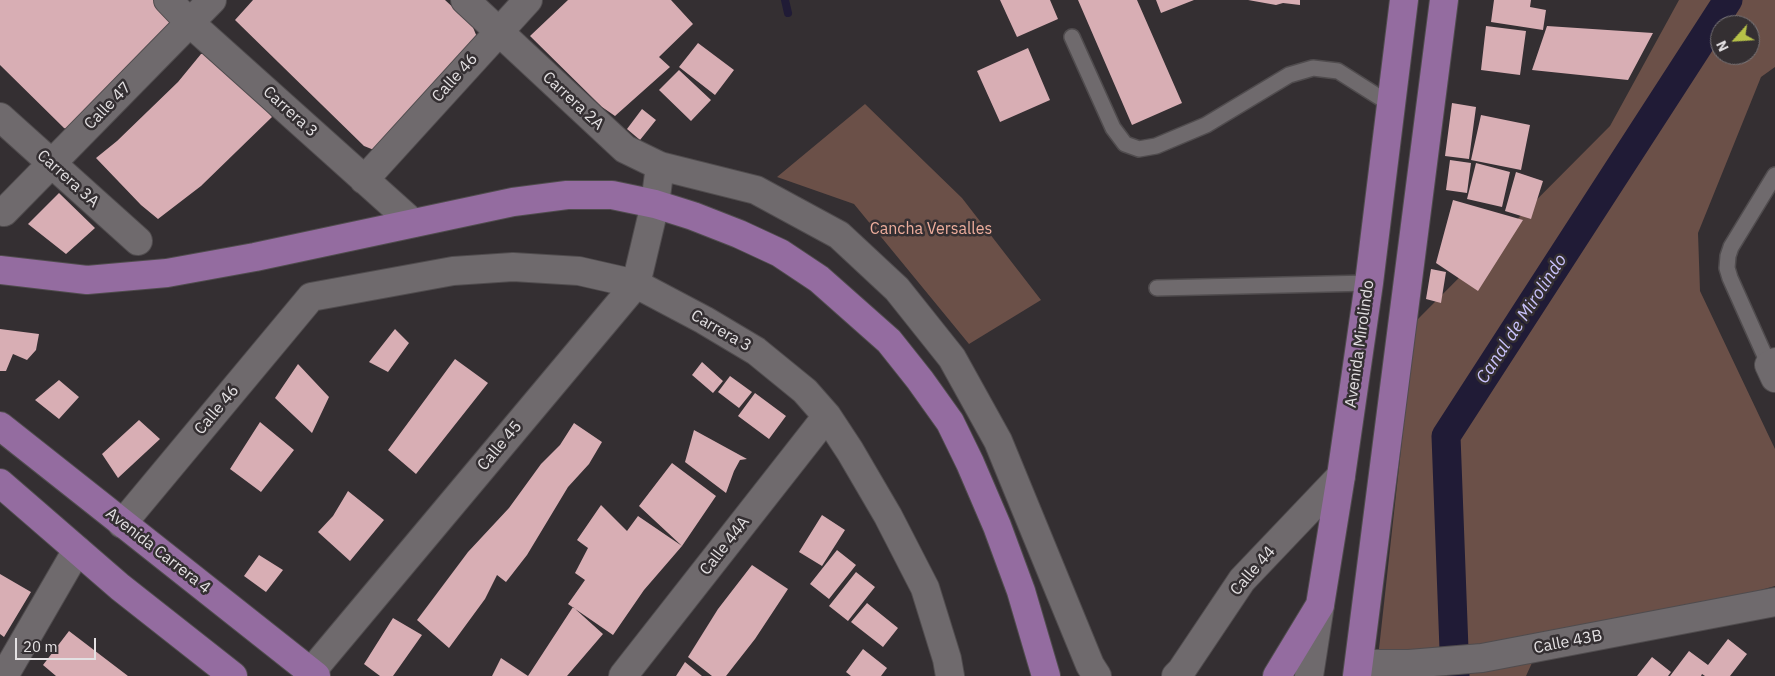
<!DOCTYPE html>
<html>
<head>
<meta charset="utf-8">
<style>
	body { margin:0 }
	#map { position:relative; width:1775px; height:676px; overflow:hidden; background:#342f32; font-family:"IBM Plex Sans",sans-serif }
	canvas { display:block }
	.north { position:absolute; left:1710px; top:15px; width:50px; height:50px; box-sizing:border-box; background:#342f32; border:1px solid #7a7679; border-radius:50%; rotate:244deg; font-size:14px; font-weight:700; line-height:20px; text-align:center; color:#e4e1e3 }
	.north::after { content:''; display:block; margin:auto; width:18px; height:22px; background:#b6c148; clip-path:polygon(50% 0,100% 100%,50% 72%,0 100%) }
	.scale { position:absolute; left:15px; top:638px; width:81px; height:22px; box-sizing:border-box; border:2px solid #e4e1e3; border-top:0; padding-left:6px; font-size:15px; line-height:18px; white-space:nowrap; color:#e4e1e3; -webkit-text-stroke:4px #342f32; paint-order:stroke }
</style>
</head>
<body>
<div id="map">
<canvas width="1775" height="676"></canvas>
<div class="north">N</div>
<div class="scale">20 m</div>
</div>
<script>
const ctx = document.querySelector('canvas').getContext('2d');
ctx.lineJoin = 'round';
function fill(path, color) {
  ctx.fillStyle = color;
  ctx.fill(path, 'evenodd');
}
function shape(rows) {
  const path = new Path2D();
  for (const r of rows) {
    path.moveTo(r[0], r[1]);
    for (let i = 2; i < r.length; i += 2) path.lineTo(r[i], r[i + 1]);
  }
  return path;
}
function trace(path, color, width, dash) {
  ctx.strokeStyle = color;
  ctx.lineWidth = width;
  ctx.lineCap = dash ? 'butt' : 'round';
  ctx.setLineDash(dash || []);
  ctx.stroke(path);
}
function label(font, color, halo, rows, align = 'center') {
  ctx.font = font + ' "IBM Plex Sans",sans-serif';
  ctx.lineWidth = 5;
  ctx.setLineDash([]);
  ctx.textBaseline = 'middle';
  ctx.strokeStyle = halo;
  ctx.fillStyle = color;
  for (const [text, x, y, turn = 0] of rows) {
    ctx.save();
    ctx.translate(x, y);
    ctx.rotate((+turn || 0) * Math.PI / 180);
    ctx.textAlign = isNaN(turn) ? turn : align;
    if (halo) ctx.strokeText(text, 0, 0);
    ctx.fillText(text, 0, 0);
    ctx.restore();
  }
}
const green = shape([
	[1679,0,1775,0,1775,67,1761,77,1698,233,1700,291,1775,449,1775,586,1536,654,1526,676,1376,676,1415,322,1610,126],
	[1720,25,1750,25,1750,55,1720,55],
	[865,104,962,198,1041,300,969,344,854,204,777,177]
]);
const stream = shape([
	[785,0,788,13]
]);
const canal = shape([
	[1455,676,1446,436,1728,0]
]);
const building = shape([
	[0,0,164,0,179,24,74,132,64,128,0,65],
	[253,0,445,0,472,25,479,42,374,150,364,146,235,20],
	[568,0,671,0,693,24,659,57,670,67,615,116,602,107,530,36],
	[1000,0,1050,0,1058,19,1017,37],
	[1078,0,1137,0,1182,103,1132,125],
	[1156,0,1194,0,1161,13],
	[1248,0,1300,0,1300,5,1283,3,1276,5],
	[1494,0,1531,0,1530,7,1546,10,1543,30,1491,22],
	[1486,26,1526,31,1520,75,1481,70],
	[1547,26,1653,33,1628,80,1532,70],
	[698,43,734,70,715,95,679,67],
	[1028,48,1050,100,1000,122,977,71],
	[201,54,216,54,272,117,201,186,158,219,141,205,96,158,117,141,178,82],
	[679,70,711,100,691,121,659,90],
	[1452,103,1476,107,1469,159,1445,156],
	[642,109,656,120,640,140,627,129],
	[1481,115,1530,125,1521,170,1471,160],
	[1450,160,1471,163,1467,193,1446,190],
	[1476,163,1510,172,1502,207,1467,199],
	[1516,172,1543,181,1531,219,1505,211],
	[59,193,95,228,66,254,28,224],
	[1453,200,1523,220,1478,291,1436,263],
	[1431,269,1446,272,1441,303,1426,299],
	[0,329,39,334,36,350,27,360,13,354,6,371,0,371],
	[395,329,409,343,388,372,369,362],
	[455,359,488,383,416,474,388,450],
	[702,362,723,381,713,393,692,375],
	[298,364,329,397,312,433,275,398],
	[730,376,752,392,739,408,718,392],
	[59,380,79,397,59,419,35,400],
	[755,393,786,416,769,439,738,416],
	[139,420,160,439,118,478,102,454],
	[260,422,294,450,261,492,230,469],
	[574,423,602,442,589,464,568,487,527,555,506,582,497,575,485,599,449,648,417,620,468,552,509,508,541,464,560,445],
	[694,430,747,459,740,460,734,471,726,493,685,462],
	[672,463,716,496,682,546,639,506],
	[348,491,384,520,350,561,318,532,333,516],
	[601,505,627,531,638,516,682,546,644,590,613,635,568,604,585,580,575,573,588,548,577,540],
	[822,515,845,530,822,566,799,552],
	[837,550,856,565,829,599,810,584],
	[259,555,283,570,266,592,244,576],
	[752,565,788,589,755,639,726,676,712,676,688,657,718,609],
	[856,572,875,587,848,621,829,606],
	[0,574,31,592,4,637,0,634],
	[867,603,898,628,883,647,851,622],
	[573,607,603,634,567,676,492,676,501,658,528,676],
	[393,618,422,635,393,676,380,676,364,664],
	[69,631,128,676,56,676,43,665],
	[1728,639,1747,654,1730,676,1705,676,1702,674,1701,676,1670,676,1689,651,1708,665],
	[863,649,887,668,881,676,851,676,846,672],
	[1652,657,1671,672,1668,676,1637,676],
	[685,662,702,676,676,676]
]);
const lane = shape([
	[1072,37,1113,128,1125,144,1139,149,1156,146,1206,125,1289,75,1313,68,1338,71,1390,104],
	[1157,288,1369,283],
	[1769,365,1730,278,1727,268,1728,256,1731,247,1775,175]
]);
const street = shape([
	[168,0,189,22,413,223],
	[465,0,625,149,660,166,756,190,839,235,897,289,952,358,998,441,1090,665,1097,676],
	[0,117,138,241],
	[364,180,528,0],
	[4,212,212,0],
	[1775,362,1769,365,1775,378],
	[122,524,311,297,453,271,513,267,579,271,636,284,704,320,756,351,805,391,827,416,850,451,888,516,925,588,947,659,950,676],
	[1359,664,1409,664,1482,658,1775,602],
	[311,672,636,284,655,204,660,166],
	[4,676,77,550],
	[623,676,827,416],
	[1176,676,1181,671,1242,580,1341,476]
]);
const secondary = shape([
	[1309,676,1320,605]
]);
const primary = shape([
	[0,270,87,280,167,273,255,257,513,202,567,195,612,195,655,204,693,216,739,234,780,253,819,279,889,341,920,380,950,422,970,463,997,526,1021,591,1046,676],
	[0,426,316,676],
	[0,483,120,587,233,676],
	[1277,676,1320,605,1341,476,1369,283,1404,0],
	[1357,676,1444,0]
]);
const streetNames = [
	["Calle 46",455,78,-48],
	["Carrera 2A",573,101,43],
	["Calle 47",108,106,-46],
	["Carrera 3",290,112,42],
	["Carrera 3A",68,179,42],
	["Carrera 3",721,331,30],
	["Avenida Mirolindo",1360,344,-82],
	["Calle 46",217,410,-50],
	["Calle 45",500,446,-50],
	["Calle 44A",725,546,-52],
	["Avenida Carrera 4",158,551,38],
	["Calle 44",1253,571,-49],
	["Calle 43B",1568,642,-11]
];
const parkNames = [
	["Cancha Versalles",931,229]
];
const waterNames = [
	["Canal de Mirolindo",1522,319,-57]
];
fill(green, '#6b5048');
trace(stream, '#201b36', 8);
trace(canal, '#201b36', 29);
fill(building, '#d8aeb4');
trace(lane, '#504c4e', 18);
trace(street, '#504c4e', 30);
trace(secondary, '#504c4e', 30);
trace(primary, '#504c4e', 30);
trace(lane, '#6f6a6d', 15);
trace(street, '#6f6a6d', 28);
trace(secondary, '#6f6a6d', 28);
trace(primary, '#946ca0', 28);
label('16px', '#e4e1e3', '#342f32', streetNames);
label('16px', '#eeae9d', '#342f32', parkNames);
label('italic 18px', '#c9c2fb', '#342f32', waterNames);
</script>
</body>
</html>
